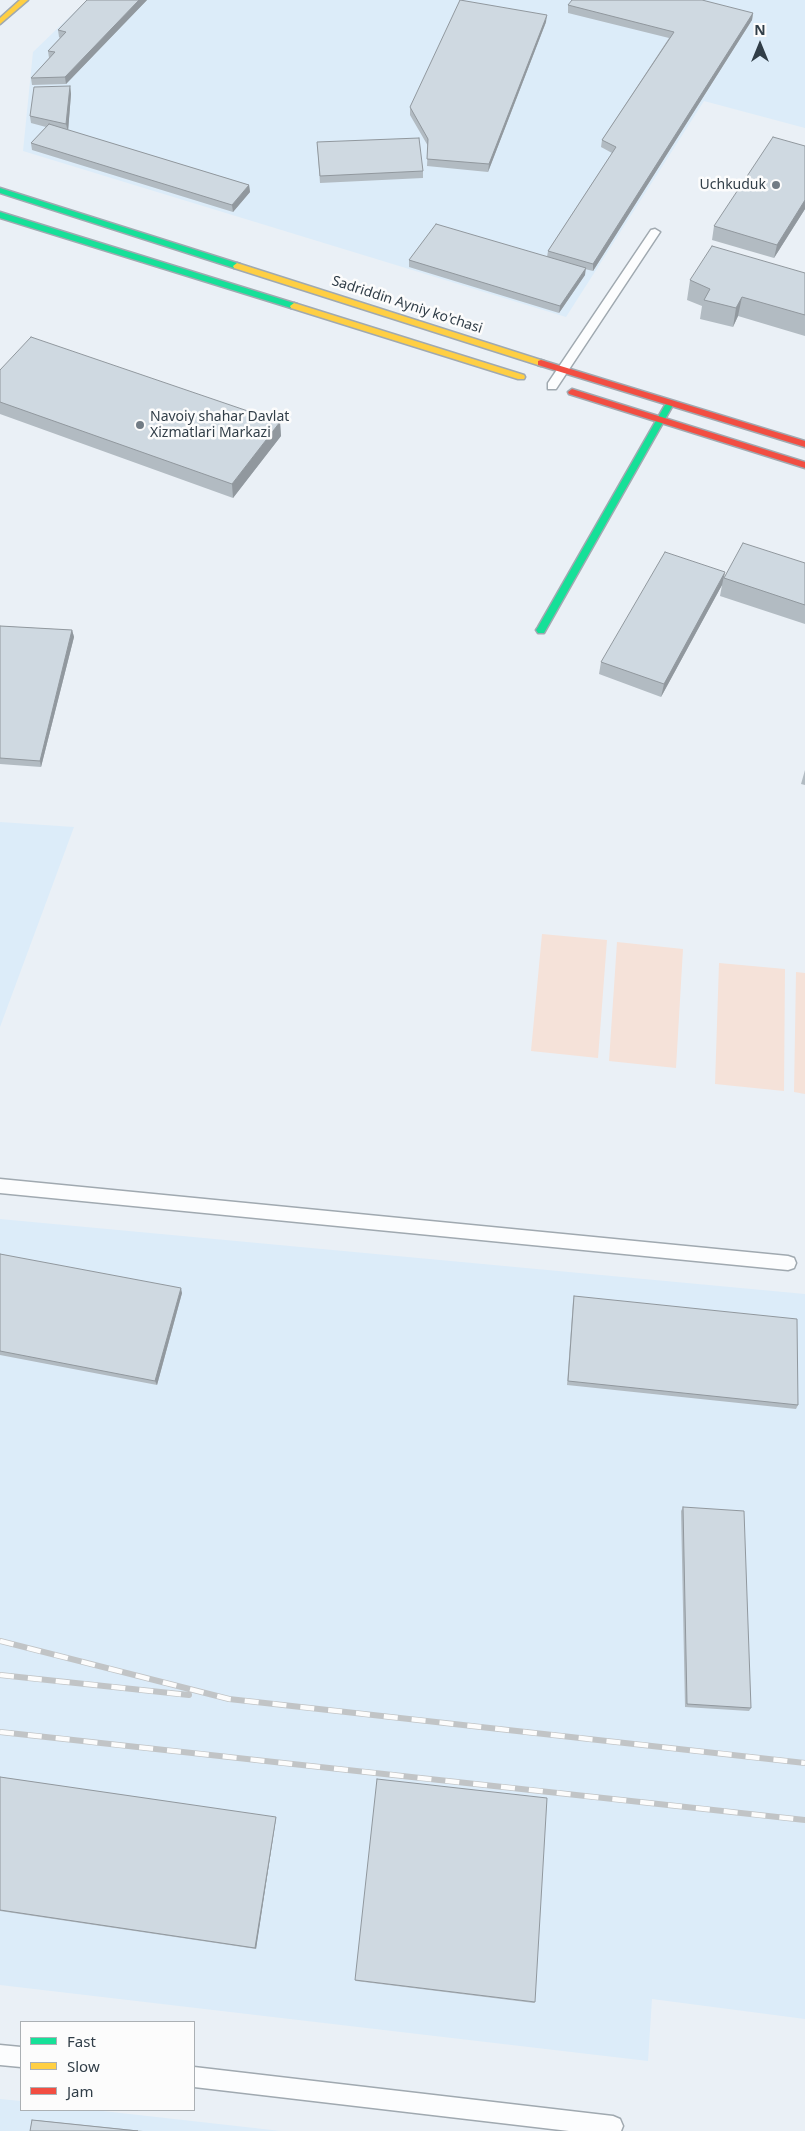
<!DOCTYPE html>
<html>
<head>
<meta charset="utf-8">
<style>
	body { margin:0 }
	#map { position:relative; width:805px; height:2131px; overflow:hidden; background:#eaf0f6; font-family:"Noto Sans",sans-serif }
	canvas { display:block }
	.legend { position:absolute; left:20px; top:2021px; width:175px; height:90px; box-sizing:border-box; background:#fcfcfc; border:1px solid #abb0b4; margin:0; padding:6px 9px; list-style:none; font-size:15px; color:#313e48 }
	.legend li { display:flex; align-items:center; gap:10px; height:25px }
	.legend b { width:25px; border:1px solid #abb0b4 }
	.north { position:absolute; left:735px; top:20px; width:50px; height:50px; -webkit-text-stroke:4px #fcfcfc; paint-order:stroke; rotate:0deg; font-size:14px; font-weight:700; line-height:20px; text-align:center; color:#313e48 }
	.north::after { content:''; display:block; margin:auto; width:18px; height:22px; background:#313e48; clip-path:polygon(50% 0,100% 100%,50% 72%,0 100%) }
</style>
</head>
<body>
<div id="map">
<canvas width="805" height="2131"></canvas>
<ul class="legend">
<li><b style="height:6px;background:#16e098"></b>Fast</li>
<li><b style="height:6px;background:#ffcf43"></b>Slow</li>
<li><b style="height:6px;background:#f24e42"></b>Jam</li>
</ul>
<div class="north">N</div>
</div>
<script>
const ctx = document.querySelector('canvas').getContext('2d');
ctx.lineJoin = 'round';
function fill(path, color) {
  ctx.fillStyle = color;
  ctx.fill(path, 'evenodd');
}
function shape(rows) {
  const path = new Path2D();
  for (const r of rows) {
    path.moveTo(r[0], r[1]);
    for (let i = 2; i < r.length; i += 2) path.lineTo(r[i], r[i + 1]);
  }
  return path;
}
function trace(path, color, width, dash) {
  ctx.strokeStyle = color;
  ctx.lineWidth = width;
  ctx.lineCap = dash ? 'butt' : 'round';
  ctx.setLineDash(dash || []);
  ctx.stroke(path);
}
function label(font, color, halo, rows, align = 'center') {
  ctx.font = font + ' "Noto Sans",sans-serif';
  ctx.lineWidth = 5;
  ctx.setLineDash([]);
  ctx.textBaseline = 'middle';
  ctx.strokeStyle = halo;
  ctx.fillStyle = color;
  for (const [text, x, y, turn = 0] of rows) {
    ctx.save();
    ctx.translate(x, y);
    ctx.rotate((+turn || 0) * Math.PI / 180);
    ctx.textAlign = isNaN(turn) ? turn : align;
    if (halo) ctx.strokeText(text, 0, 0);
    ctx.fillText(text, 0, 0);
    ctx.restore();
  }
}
const built = shape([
	[87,0,805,0,805,128,704,101,566,317,23,151,33,52],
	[0,822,74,827,0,1027],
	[0,1219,805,1294,805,2019,652,1999,648,2061,0,1985],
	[0,2099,21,2101,21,2110,94,2110,281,2131,0,2131]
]);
const green = shape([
	[542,934,607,940,598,1058,531,1051],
	[617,942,683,949,676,1068,609,1061],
	[719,963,785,969,784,1091,715,1084],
	[796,972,805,973,805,1094,794,1092]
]);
const lane = shape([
	[655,229,660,232,556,389,548,389,548,383,651,230,655,229],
	[0,1179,788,1256,794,1258,796,1263,794,1268,788,1270,0,1193,0,1179],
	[0,2045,21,2047,21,2067,0,2065,0,2045],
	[194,2067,613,2116,620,2119,623,2126,621,2131,569,2131,194,2087,194,2067]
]);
const fast = shape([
	[0,188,240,264,241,266,240,268,234,268,0,193,0,188],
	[0,212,297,304,298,306,297,308,291,308,0,218,0,212],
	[669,402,673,405,544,633,538,633,536,630,538,627,665,405,669,402]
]);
const slow = shape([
	[20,0,28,0,0,24,0,18,20,0],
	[237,263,544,361,545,363,541,366,538,365,234,268,233,266,237,263],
	[294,303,524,375,525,377,524,379,518,379,291,308,290,306,294,303]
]);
const jam = shape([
	[541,360,805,441,805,447,538,365,538,361,541,360],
	[572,389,805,462,805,468,569,394,568,392,572,389]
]);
const rail = shape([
	[0,1641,229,1699,805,1763],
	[0,1675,189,1695],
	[0,1732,805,1820]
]);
const wall = shape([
	[87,0,147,0,66,84,32,85,31,78,49,58,48,51,60,38,59,37,58,30],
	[568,5,753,13,752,20,593,271,585,269,585,275,559,313,409,267,409,260,547,257,548,251,612,153,601,147,602,140,669,38,568,13],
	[546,22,488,172,427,166,428,146,410,115,410,107],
	[70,86,71,94,68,130,249,185,250,192,233,212,32,150,31,143,46,127,31,123,30,116],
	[317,142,423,171,423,178,320,183],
	[805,146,805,209,774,258,712,240,714,226],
	[805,273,805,336,738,316,733,327,700,319,702,306,687,300,690,280],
	[0,370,280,422,281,436,233,498,0,414],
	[805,563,805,624,720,596,722,585,661,697,599,674,601,662,725,572,724,578],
	[0,626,72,630,74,637,41,767,0,764],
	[805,770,805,785,801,784],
	[0,1254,182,1293,157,1385,0,1355],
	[574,1296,798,1405,796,1409,567,1385,573,1301],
	[683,1507,751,1708,749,1711,685,1707,681,1511],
	[0,1777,276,1818,256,1949,0,1911],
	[355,1980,535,2002,534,2003,356,1981],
	[32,2120,35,2120,143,2131,30,2131]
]);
const shadedWall = shape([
	[139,0,147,0,66,84,65,77],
	[753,13,752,20,593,271,593,264],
	[547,15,546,22,488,172,489,164],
	[70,86,71,94,68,132,66,124],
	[249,185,250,192,233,212,232,205],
	[805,200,805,209,774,258,777,245],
	[586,268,585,275,559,313,560,306],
	[742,297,738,316,733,327,736,308],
	[280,422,281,436,233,498,232,484],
	[725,572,722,585,661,697,664,684],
	[72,630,74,637,41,767,40,761],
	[181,1288,182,1293,157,1385,155,1381],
	[276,1817,276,1818,256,1949,255,1948]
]);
const building = shape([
	[87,0,139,0,65,77,31,78,55,52,48,51,66,32,58,30,87,0],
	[460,0,547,15,489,164,427,159,428,139,410,107,460,0],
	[572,0,702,0,753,13,593,264,548,251,616,147,602,140,674,32,568,5,572,0],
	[70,86,66,124,30,116,34,87,70,86],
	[49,124,249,185,232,205,31,143,49,124],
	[773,137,805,146,805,200,777,245,714,226,773,137],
	[419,138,423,171,320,176,317,142,419,138],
	[436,224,586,268,560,306,409,260,436,224],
	[712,246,805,273,805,315,742,297,736,308,704,300,710,289,690,280,712,246],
	[31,337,280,422,232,484,0,402,0,370,31,337],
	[743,543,805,563,805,605,724,578,743,543],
	[665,552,725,572,664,684,601,662,665,552],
	[0,626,72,630,40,761,0,758,0,626],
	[0,1254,181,1288,155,1381,0,1351,0,1254],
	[574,1296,797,1319,798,1405,568,1381,574,1296],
	[683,1507,744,1511,751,1708,687,1704,683,1507],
	[0,1777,276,1817,255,1948,0,1910,0,1777],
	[377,1779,547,1798,535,2002,355,1980,377,1779],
	[32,2120,138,2131,30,2131,32,2120]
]);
const markers = [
	[776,185,5,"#727c85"],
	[140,425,5,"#727c85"]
];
const farPoinames = [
	["Uchkuduk",766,185],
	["Navoiy shahar Davlat",150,417,"left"],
	["Xizmatlari Markazi",150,433,"left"]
];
const farStreetnames = [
	["Sadriddin Ayniy ko'chasi",407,305,18]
];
fill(built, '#dcecf9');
fill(green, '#f5e2d9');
trace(lane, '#a0a9b0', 3);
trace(fast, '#a0a9b0', 3);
trace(slow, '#a0a9b0', 3);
trace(jam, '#a0a9b0', 3);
fill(lane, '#fcfdfe');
fill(fast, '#16e098');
fill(slow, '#ffcf43');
fill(jam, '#f24e42');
trace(rail, '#c1c4c6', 6);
trace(rail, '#fcfcfc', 4.5, [14]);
fill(wall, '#b2bbc2');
fill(shadedWall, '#91989e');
fill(building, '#cfd9e1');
trace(building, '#91989e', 1);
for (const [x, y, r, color] of markers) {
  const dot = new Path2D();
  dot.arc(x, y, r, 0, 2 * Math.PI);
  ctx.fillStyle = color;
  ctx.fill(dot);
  trace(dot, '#fcfcfc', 2);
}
label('14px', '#313e48', '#fcfcfc', farPoinames, 'right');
label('14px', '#313e48', '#fcfcfc', farStreetnames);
</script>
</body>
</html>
